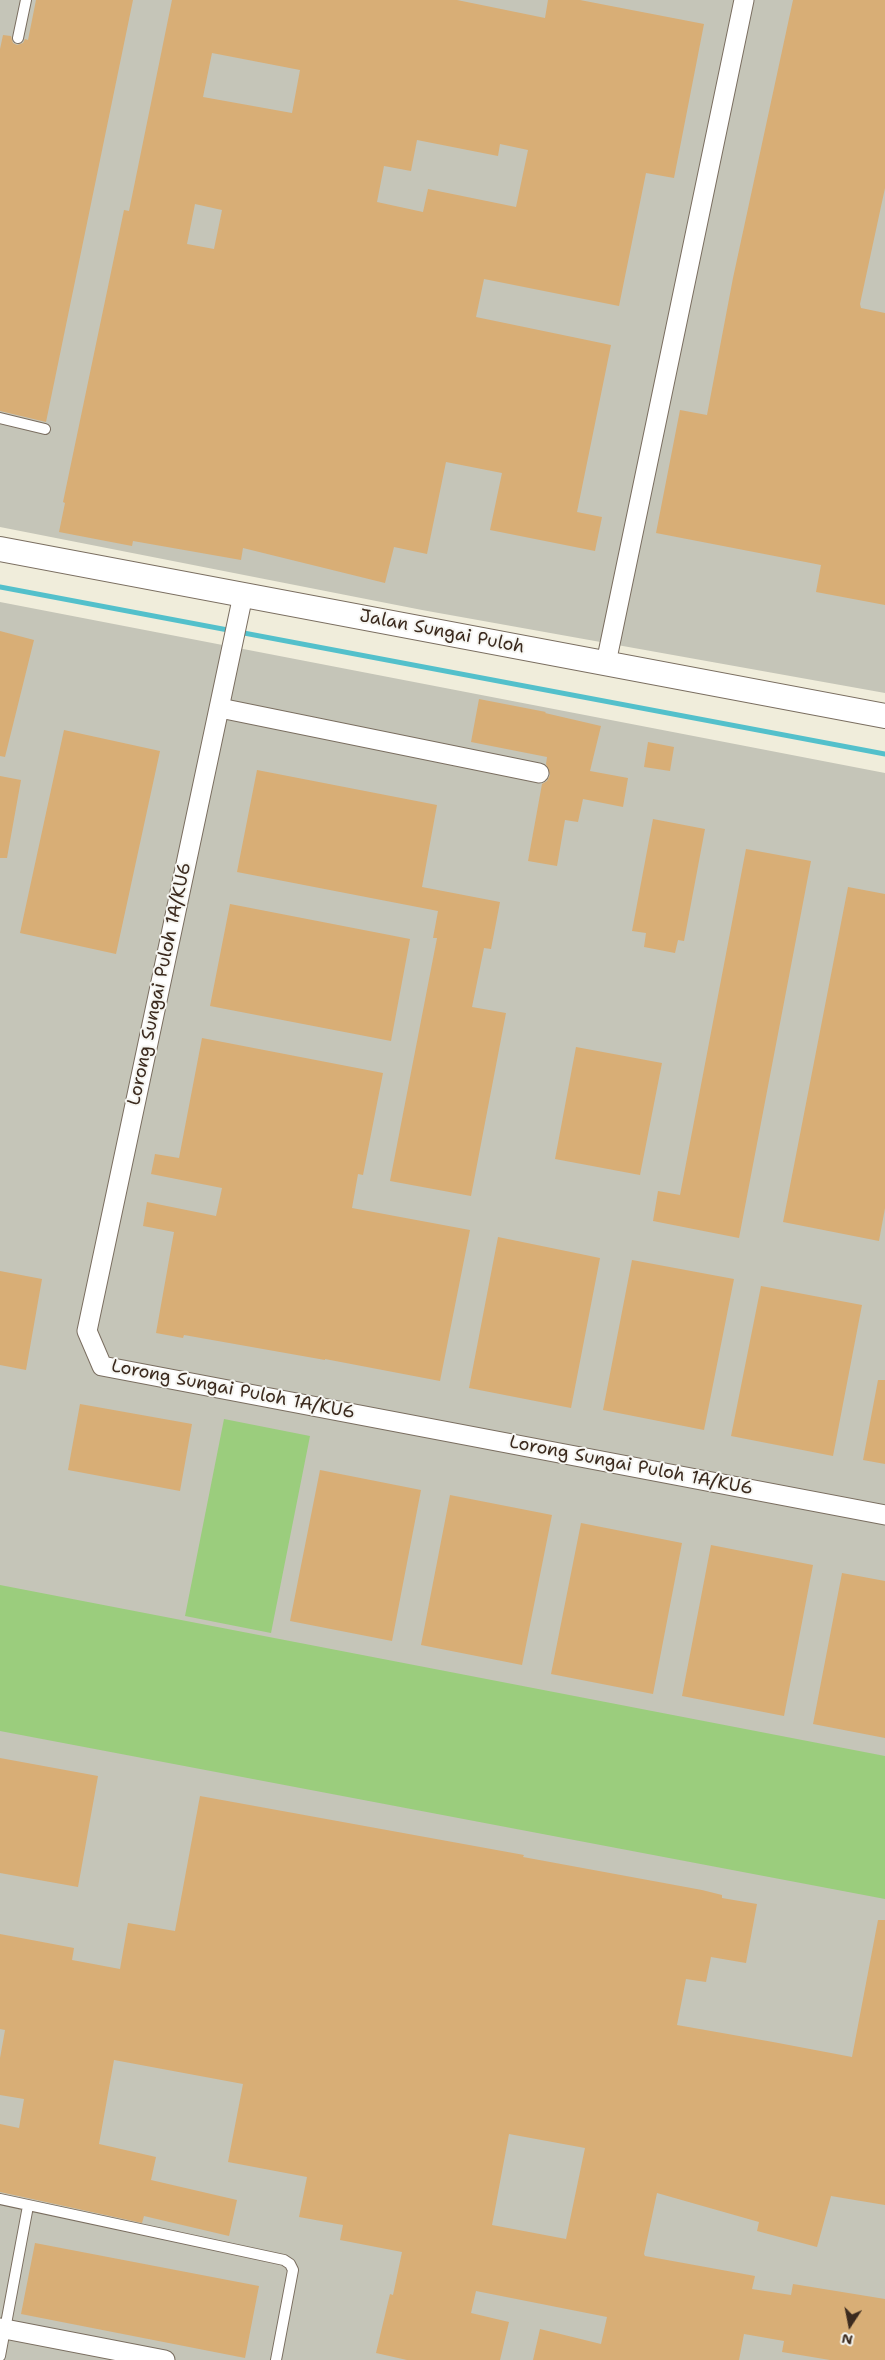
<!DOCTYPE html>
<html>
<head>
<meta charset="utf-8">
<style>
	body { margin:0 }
	#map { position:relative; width:885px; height:2360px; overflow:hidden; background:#f0eddb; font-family:"Shantell Sans",sans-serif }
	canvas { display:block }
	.north { position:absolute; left:825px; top:2300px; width:50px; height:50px; -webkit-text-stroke:4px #f6f6f2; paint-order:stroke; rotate:191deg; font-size:14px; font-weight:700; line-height:20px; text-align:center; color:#3b2a1e }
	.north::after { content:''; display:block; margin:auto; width:18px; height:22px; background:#3b2a1e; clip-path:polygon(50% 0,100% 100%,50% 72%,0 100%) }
</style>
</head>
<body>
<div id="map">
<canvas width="885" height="2360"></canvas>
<div class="north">N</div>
</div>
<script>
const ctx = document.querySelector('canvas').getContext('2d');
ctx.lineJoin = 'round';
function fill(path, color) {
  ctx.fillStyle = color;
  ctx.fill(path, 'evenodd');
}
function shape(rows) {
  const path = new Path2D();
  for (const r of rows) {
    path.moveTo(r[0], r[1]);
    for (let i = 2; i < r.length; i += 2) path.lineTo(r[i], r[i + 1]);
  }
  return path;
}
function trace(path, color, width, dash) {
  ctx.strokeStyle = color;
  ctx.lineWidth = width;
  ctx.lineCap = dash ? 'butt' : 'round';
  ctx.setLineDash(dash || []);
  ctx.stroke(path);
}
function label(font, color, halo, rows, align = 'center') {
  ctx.font = font + ' "Shantell Sans",sans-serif';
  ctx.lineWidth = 4;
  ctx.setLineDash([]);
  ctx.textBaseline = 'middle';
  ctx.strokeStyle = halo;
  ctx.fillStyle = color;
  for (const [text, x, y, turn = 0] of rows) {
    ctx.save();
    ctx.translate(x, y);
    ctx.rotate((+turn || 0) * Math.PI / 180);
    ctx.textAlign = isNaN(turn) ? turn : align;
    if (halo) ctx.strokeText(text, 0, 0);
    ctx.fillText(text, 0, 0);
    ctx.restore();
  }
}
const industrial = shape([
	[0,0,885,0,885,693,422,610,0,527],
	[0,602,885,773,885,2360,0,2360]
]);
const green = shape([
	[224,1419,310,1436,271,1633,185,1616],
	[0,1585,885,1756,885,1899,0,1731]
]);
const stream = shape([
	[0,587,885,754]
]);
const building = shape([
	[36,0,133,0,46,422,0,411,0,49,3,35,11,36,13,43,17,45,23,43,25,39,28,40],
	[172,0,457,0,545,18,548,0,580,0,704,24,674,178,646,173,619,306,484,279,476,317,611,345,577,512,602,517,595,551,490,530,502,473,446,462,427,554,394,547,385,583,243,548,241,560,133,541,132,546,59,532,65,503,63,502,124,210,129,211],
	[212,53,300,70,292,113,203,97],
	[417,140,498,156,500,144,528,150,516,207,428,189,423,212,377,202,384,166,411,171],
	[195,204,222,210,214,249,187,244],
	[793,0,885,0,885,188,860,304,861,308,885,313,885,605,816,592,821,565,656,533,680,410,707,415,733,278],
	[0,631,34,640,5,757,0,756],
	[479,699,546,712,545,713,601,726,590,771,628,778,623,807,583,799,578,822,565,820,557,866,528,861,542,784,547,781,550,775,546,764,547,757,471,742],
	[64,730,160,751,116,954,20,933],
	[648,742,674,747,670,771,644,767],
	[257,770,437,805,422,887,500,902,491,949,484,948,472,1007,506,1013,471,1196,390,1181,437,938,433,938,438,911,237,872],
	[0,776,21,780,7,858,0,858],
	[653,819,705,829,684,941,678,940,675,953,644,947,646,933,632,931],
	[746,849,811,861,739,1238,653,1221,658,1191,680,1195],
	[848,887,885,894,885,1208,879,1241,783,1222],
	[230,904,410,939,391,1041,210,1006],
	[202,1038,383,1073,363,1175,358,1174,352,1208,470,1230,440,1381,325,1359,325,1360,184,1335,183,1338,156,1333,174,1232,143,1226,147,1202,216,1216,222,1188,151,1174,155,1154,179,1158],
	[576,1047,662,1063,640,1175,555,1159],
	[498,1237,600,1258,571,1408,469,1388],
	[632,1260,734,1279,704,1430,603,1410],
	[0,1271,42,1279,26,1370,0,1365],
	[761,1286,862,1305,833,1456,731,1436],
	[878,1380,885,1380,885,1464,863,1460],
	[80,1404,192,1424,180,1491,68,1470],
	[320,1470,421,1490,392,1641,290,1621],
	[450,1495,552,1515,522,1665,421,1645],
	[581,1523,682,1543,653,1694,551,1674],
	[711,1545,813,1565,784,1716,682,1696],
	[842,1573,885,1581,885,1738,813,1724],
	[0,1758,98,1776,78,1887,0,1873],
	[200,1796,524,1855,523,1857,702,1890,722,1895,722,1898,757,1904,746,1963,711,1957,706,1982,686,1979,677,2025,773,2042,852,2057,878,1920,885,1920,885,2205,831,2196,817,2247,757,2231,759,2222,657,2193,644,2254,645,2256,755,2276,752,2289,791,2295,793,2284,885,2299,885,2360,830,2360,782,2352,784,2341,744,2334,739,2360,533,2360,540,2329,601,2344,607,2317,476,2291,471,2313,509,2322,500,2360,407,2360,376,2353,390,2294,393,2295,402,2252,340,2240,343,2225,299,2217,307,2177,228,2162,243,2084,114,2060,99,2144,156,2157,151,2180,237,2200,229,2236,144,2216,142,2223,0,2192,0,2124,19,2128,24,2099,0,2095,0,2058,5,2030,0,2029,0,1934,74,1948,72,1960,120,1969,128,1923,175,1931],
	[509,2134,585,2148,566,2239,492,2225],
	[35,2243,259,2286,245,2358,21,2314]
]);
const service = shape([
	[18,38,26,0],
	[0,418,45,429],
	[0,2199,284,2260,290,2264,293,2270,276,2360],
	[0,2356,28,2206]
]);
const minor = shape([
	[243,595,87,1331,102,1366,885,1515],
	[606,663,744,0],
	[220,708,539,773],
	[0,2328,165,2360]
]);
const tertiary = shape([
	[0,549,885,716]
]);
const streetNames = [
	["Jalan Sungai Puloh",442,632,11],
	["Lorong Sungai Puloh 1A/KU6",160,984,-78],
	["Lorong Sungai Puloh 1A/KU6",233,1390,11],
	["Lorong Sungai Puloh 1A/KU6",631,1466,11]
];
fill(industrial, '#c5c5b8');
fill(green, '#9bcd7d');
trace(stream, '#53c0cb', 5);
fill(building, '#d8ae76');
trace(service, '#7a6e60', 12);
trace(minor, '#7a6e60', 21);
trace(tertiary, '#7a6e60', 26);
trace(service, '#fff', 10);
trace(minor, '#fff', 19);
trace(tertiary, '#fff', 24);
label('18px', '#3b2a1e', '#f6f6f2', streetNames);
</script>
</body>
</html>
